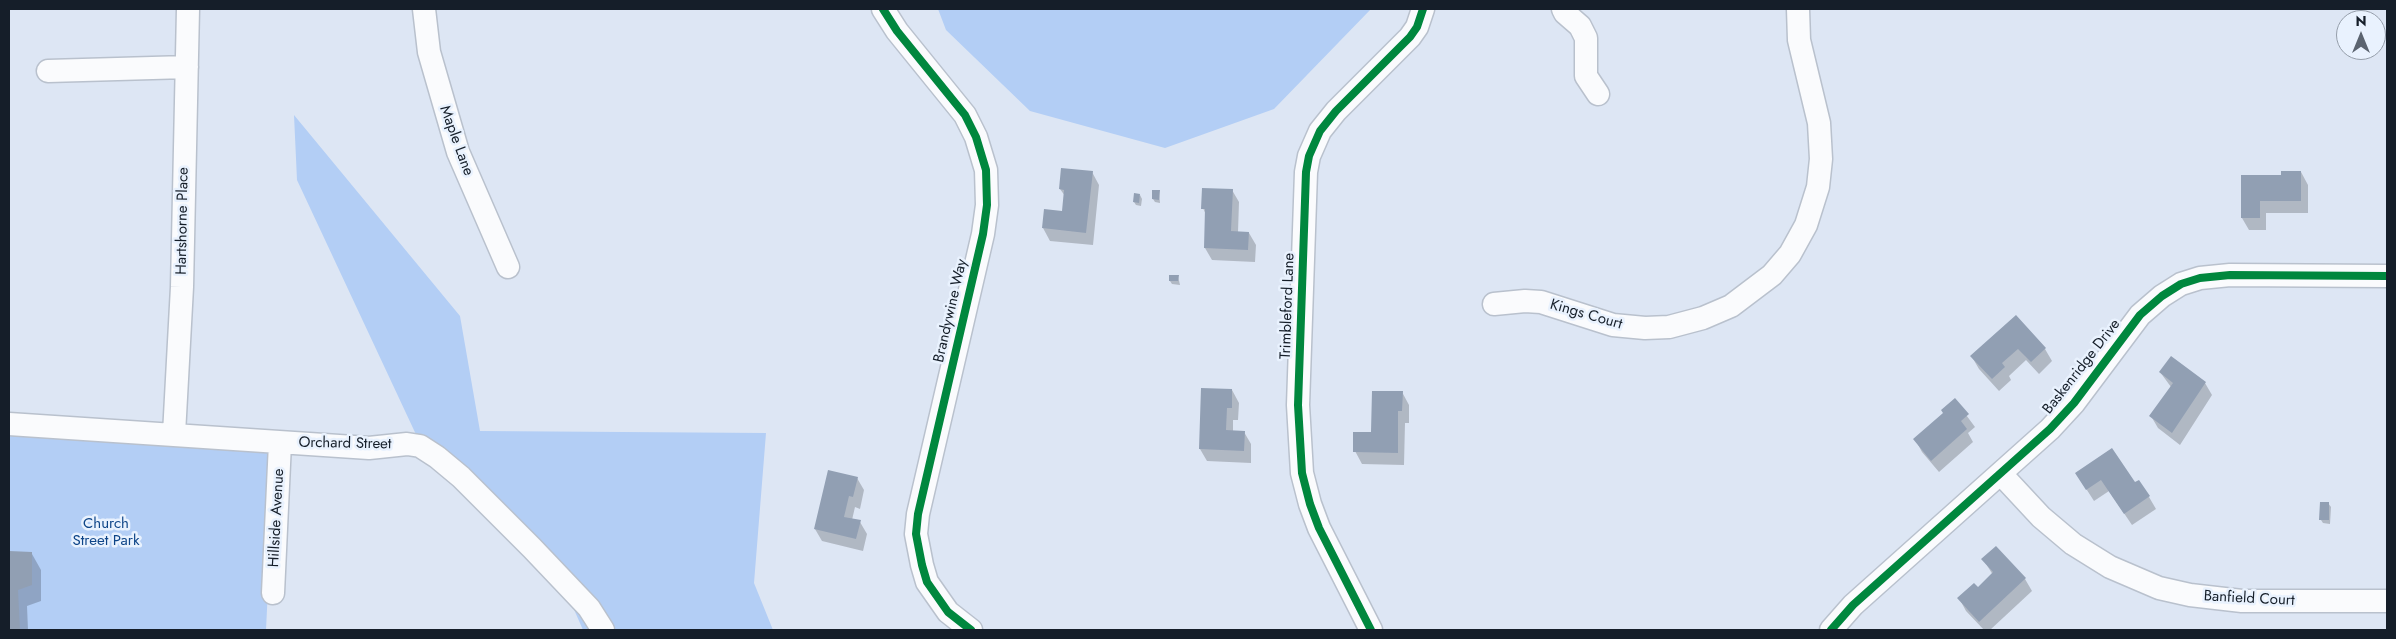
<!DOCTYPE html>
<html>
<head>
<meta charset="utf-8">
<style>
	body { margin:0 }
	#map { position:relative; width:2396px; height:639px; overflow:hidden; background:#dde6f4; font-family:Jost,sans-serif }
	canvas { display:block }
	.frame { position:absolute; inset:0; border:10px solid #151e29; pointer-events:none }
	.north { position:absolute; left:2336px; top:10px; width:50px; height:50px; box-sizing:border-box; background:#e9f2fe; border:1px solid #949da9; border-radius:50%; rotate:0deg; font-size:14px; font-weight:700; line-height:20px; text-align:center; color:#151e29 }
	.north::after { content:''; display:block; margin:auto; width:18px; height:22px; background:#5b6470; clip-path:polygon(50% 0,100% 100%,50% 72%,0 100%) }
</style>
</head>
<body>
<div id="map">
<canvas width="2396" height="639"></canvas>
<div class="frame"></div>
<div class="north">N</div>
</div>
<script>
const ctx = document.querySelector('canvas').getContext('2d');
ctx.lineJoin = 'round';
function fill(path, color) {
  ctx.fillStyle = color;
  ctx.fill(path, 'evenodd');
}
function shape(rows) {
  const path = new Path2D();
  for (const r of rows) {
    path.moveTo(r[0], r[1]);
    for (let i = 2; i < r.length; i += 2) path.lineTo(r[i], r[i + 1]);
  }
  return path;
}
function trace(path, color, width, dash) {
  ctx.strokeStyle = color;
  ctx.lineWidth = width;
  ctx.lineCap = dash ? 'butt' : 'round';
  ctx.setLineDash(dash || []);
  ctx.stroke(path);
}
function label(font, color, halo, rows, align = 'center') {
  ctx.font = font + ' Jost,sans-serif';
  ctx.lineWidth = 5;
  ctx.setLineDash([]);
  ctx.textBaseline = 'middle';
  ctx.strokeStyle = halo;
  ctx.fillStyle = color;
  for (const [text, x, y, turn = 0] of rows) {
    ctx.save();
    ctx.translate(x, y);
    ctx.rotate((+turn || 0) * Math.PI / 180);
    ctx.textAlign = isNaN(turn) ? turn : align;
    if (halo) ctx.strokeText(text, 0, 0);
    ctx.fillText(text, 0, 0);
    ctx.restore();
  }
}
const green = shape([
	[938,9,1371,9,1274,109,1165,148,1030,111,946,30],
	[294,115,460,316,480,431,766,433,754,583,773,630,583,630,555,566,427,458,297,180],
	[9,431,275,442,266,630,9,630]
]);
const shadow = shape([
	[1092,172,1099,185,1093,245,1050,241,1043,228,1045,210,1063,212,1065,196,1060,189],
	[2301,172,2308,185,2308,213,2266,213,2266,230,2249,230,2242,218,2242,176,2283,176],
	[1232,190,1239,202,1238,232,1249,233,1256,245,1255,262,1212,260,1205,248,1206,215,1203,208],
	[1159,191,1160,203,1155,202,1153,199],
	[1140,195,1142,199,1141,206,1136,205,1134,202],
	[1178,276,1180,285,1172,284,1170,281],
	[2016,316,2045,349,2052,361,2039,374,2026,360,2009,376,2011,380,1999,391,1979,369,1972,357],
	[2160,372,2205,383,2212,395,2180,445,2158,428,2151,416,2171,387],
	[1202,390,1232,390,1239,403,1238,420,1233,420,1233,431,1244,432,1251,444,1251,463,1207,461,1200,449],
	[1402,392,1409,405,1409,423,1405,423,1404,465,1362,464,1355,451,1373,434],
	[1955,400,1975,427,1968,433,1973,442,1939,472,1922,452,1915,439,1945,413],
	[2076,473,2135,484,2149,497,2156,509,2132,525,2109,491,2094,501],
	[857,478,864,490,860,509,855,507,852,520,860,522,867,534,863,551,822,541,815,529],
	[2328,503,2331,507,2330,524,2323,523,2321,520],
	[1996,547,2025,579,2032,591,1990,630,1984,630,1966,611,1959,598,1977,589,1993,575,1983,559],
	[9,553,32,554,41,570,41,601,27,606,28,630,9,630]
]);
const building = shape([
	[1061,168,1093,171,1086,233,1042,228,1044,209,1062,211,1064,190,1059,189],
	[2281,171,2301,171,2301,201,2260,201,2260,218,2241,218,2241,175,2281,175],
	[1202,188,1233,189,1231,231,1249,232,1248,250,1204,248,1205,209,1201,209],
	[1152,190,1160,190,1159,200,1152,199],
	[1134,193,1140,194,1139,203,1133,202],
	[1169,275,1179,275,1178,281,1169,281],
	[2016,315,2046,348,2031,362,2018,349,2002,363,2005,367,1992,379,1970,356],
	[2171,356,2206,382,2172,433,2149,416,2173,383,2159,372],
	[1201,388,1232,389,1232,408,1227,408,1226,430,1245,431,1244,451,1199,449],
	[1372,391,1403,391,1402,411,1398,411,1398,453,1353,452,1353,432,1371,432],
	[1955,398,1969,414,1961,421,1967,429,1931,461,1913,439,1943,413,1941,410],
	[2112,448,2135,482,2139,480,2150,496,2124,514,2101,480,2086,490,2075,473],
	[828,470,858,477,853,497,849,496,844,517,861,520,856,539,814,529],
	[2320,502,2329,502,2329,520,2319,520],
	[1996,546,2026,578,1979,622,1957,598,1974,583,1978,587,1993,572,1981,559],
	[9,551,32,552,32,585,18,590,20,630,9,630]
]);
const minor = shape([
	[424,9,429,52,458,152,508,267],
	[883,9,897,31,965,115,976,137,986,170,987,205,983,234,918,514,916,534,922,565,927,582,948,612,971,630],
	[1563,9,1565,13,1580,26,1586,38,1586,76,1598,94],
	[48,71,187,67],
	[1494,304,1525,301,1541,302,1613,325,1645,328,1669,327,1703,318,1731,306,1772,275,1790,254,1806,225,1818,187,1821,159,1819,123,1799,40,1798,9],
	[9,424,369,448,407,444,420,446,437,457,461,477,532,548,589,608,603,630],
	[174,434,182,287,188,9],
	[2001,474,2041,517,2073,544,2110,567,2159,588,2190,595,2242,601,2387,601],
	[273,593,280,443],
	[1371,630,1319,528,1310,504,1302,473,1298,405,1306,172,1309,156,1320,131,1336,111,1410,37,1417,27,1423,9],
	[1831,630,1853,605,2050,429,2074,403,2140,315,2162,296,2181,284,2200,278,2230,275,2387,276]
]);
const cycleway = shape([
	[883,9,897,31,965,115,976,137,986,170,987,205,983,234,918,514,916,534,922,565,927,582,948,612,971,630],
	[1371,630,1319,528,1310,504,1302,473,1298,405,1306,172,1309,156,1320,131,1336,111,1410,37,1417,27,1423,9],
	[1831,630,1853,605,2050,429,2074,403,2140,315,2162,296,2181,284,2200,278,2230,275,2387,276]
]);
const streetNames = [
	["Maple Lane",456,141,70],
	["Hartshorne Place",183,221,-89],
	["Trimbleford Lane",1288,306,-88],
	["Brandywine Way",951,311,-77],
	["Kings Court",1586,315,16],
	["Baskenridge Drive",2082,367,-52],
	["Orchard Street",345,444,1],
	["Hillside Avenue",277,518,-87],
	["Banfield Court",2249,599,3]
];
const parkNames = [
	["Church",106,524],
	["Street Park",106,541]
];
fill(green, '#b3cef5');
fill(shadow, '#0003');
fill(building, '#919fb3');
trace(minor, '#b9c1cd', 25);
trace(minor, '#fafbfd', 22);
trace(cycleway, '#00873e', 8);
label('15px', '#151e29', '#e9f2fe', streetNames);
label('15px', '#0e4588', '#e9f2fe', parkNames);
</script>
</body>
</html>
